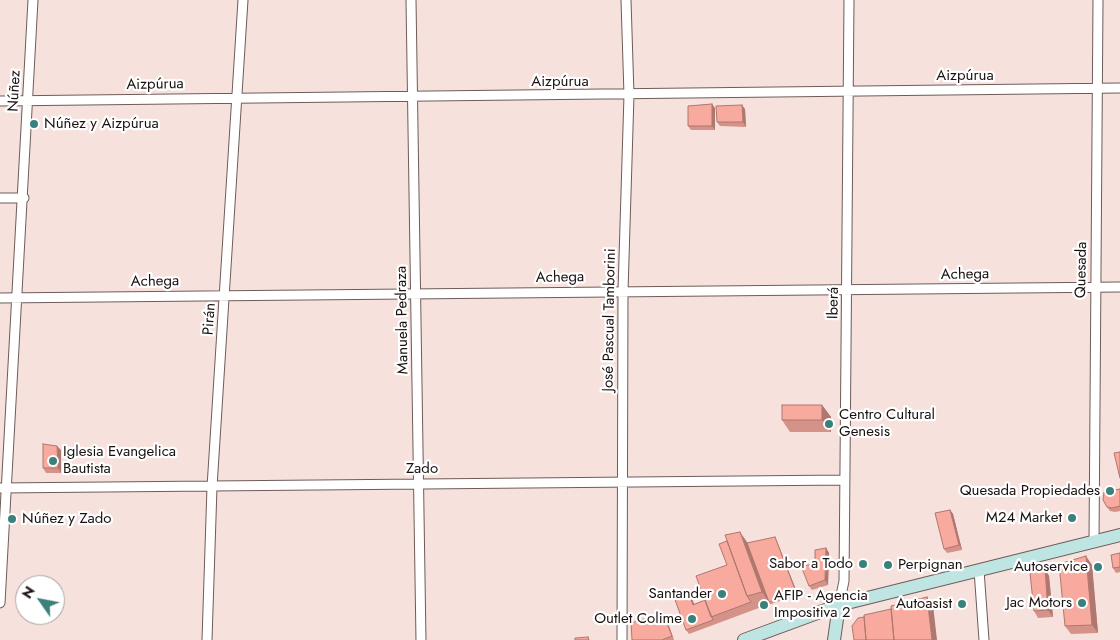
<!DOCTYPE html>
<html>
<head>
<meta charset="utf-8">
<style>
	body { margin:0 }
	#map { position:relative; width:1120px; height:640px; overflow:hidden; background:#f6e1dd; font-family:Jost,sans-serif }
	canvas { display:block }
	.north { position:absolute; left:15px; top:575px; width:50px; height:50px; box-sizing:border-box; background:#fff; border:1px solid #a3a09f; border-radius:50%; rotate:303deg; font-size:14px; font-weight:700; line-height:20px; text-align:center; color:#191110 }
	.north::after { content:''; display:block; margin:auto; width:18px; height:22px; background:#3a817c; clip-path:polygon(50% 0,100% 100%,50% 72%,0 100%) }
</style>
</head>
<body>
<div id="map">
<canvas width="1120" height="640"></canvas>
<div class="north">N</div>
</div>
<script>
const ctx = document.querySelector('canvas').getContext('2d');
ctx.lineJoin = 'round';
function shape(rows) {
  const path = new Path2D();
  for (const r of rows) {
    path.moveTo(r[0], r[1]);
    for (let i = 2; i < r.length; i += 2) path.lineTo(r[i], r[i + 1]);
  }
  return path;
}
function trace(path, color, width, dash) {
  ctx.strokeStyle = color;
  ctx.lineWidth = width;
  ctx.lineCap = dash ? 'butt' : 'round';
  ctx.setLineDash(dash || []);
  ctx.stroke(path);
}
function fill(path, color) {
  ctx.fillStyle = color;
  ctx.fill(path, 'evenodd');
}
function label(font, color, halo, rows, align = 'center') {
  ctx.font = font + ' Jost,sans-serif';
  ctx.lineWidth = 4.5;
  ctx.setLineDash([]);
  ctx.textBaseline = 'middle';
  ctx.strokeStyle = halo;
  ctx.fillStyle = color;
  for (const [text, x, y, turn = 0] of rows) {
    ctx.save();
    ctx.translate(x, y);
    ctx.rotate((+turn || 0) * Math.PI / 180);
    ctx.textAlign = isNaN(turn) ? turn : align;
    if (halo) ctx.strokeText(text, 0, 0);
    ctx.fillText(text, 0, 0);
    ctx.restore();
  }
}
const street = shape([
	[411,0,421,640],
	[0,101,1120,88],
	[0,198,24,198],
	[0,298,1120,287],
	[0,488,845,480],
	[1094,541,1098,0],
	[979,570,984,640],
	[0,603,33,0],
	[839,605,844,581,849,0],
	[207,640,212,487,243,0],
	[622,640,623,291,629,95,626,0]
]);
const secondary = shape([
	[744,640,839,605,1120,535],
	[834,640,839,605]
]);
const wall = shape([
	[715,108,715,130,691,130,688,126],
	[745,109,746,127,720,126,717,122],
	[822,405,831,417,831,432,790,432,782,420],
	[61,450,61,473,46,473,43,468],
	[1120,489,1120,511,1115,512,1110,511,1107,507],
	[950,510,953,514,962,550,947,553,944,549],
	[776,539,798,595,756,609,689,634,686,630,688,591,691,596,694,604,705,600,727,565,747,543],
	[826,548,829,553,828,585,812,590,809,586,815,564],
	[1120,553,1120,572,1116,573,1113,568],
	[1092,565,1098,633,1071,634,1065,626],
	[1045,569,1049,576,1053,617,1038,618,1034,611],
	[666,618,674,640,632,640]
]);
const shadedWall = shape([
	[712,104,715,108,715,130,712,126],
	[742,105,745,109,746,127,743,122],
	[822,405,831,417,831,432,822,420],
	[57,446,61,450,61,473,58,468],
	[950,510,953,514,962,550,959,545],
	[740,532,749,545,769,602,762,592],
	[775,537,776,539,798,595,796,592],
	[826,548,829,553,828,585,825,580],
	[1086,556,1092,565,1098,633,1092,625],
	[1045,569,1049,576,1053,617,1048,610],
	[688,591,691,596,696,609,693,605],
	[927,597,933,605,937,640,932,640],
	[663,613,666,618,674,640,672,636]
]);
const building = shape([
	[712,104,712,126,688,126,688,106,712,104],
	[742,105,743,122,717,122,716,106,742,105],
	[782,405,822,405,822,420,782,420,782,405],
	[43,444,57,446,58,468,43,468,43,444],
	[1120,452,1120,478,1114,453,1120,452],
	[1120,489,1120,506,1112,508,1107,507,1103,500,1104,492,1120,489],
	[950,510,959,545,944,549,935,513,950,510],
	[740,532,762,592,747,596,725,535,740,532],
	[775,537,796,592,769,602,747,543,775,537],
	[727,541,747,596,751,602,711,617,696,576,727,565,719,544,727,541],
	[826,548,825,580,809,586,801,566,815,564,815,550,826,548],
	[1120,553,1120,567,1113,568,1111,555,1120,553],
	[1086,556,1092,625,1065,626,1059,564,1086,556],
	[1045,569,1048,610,1034,611,1030,573,1045,569],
	[688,591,693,605,705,600,713,620,686,630,674,597,688,591],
	[927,597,932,640,894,640,891,606,927,597],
	[891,609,894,640,866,640,864,615,891,609],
	[663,613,672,636,662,640,632,640,631,623,663,613],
	[864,617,866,640,854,640,852,626,858,618,864,617],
	[588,637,589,640,575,640,575,638,588,637]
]);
const markers = [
	[34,124,5,"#3a817c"],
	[829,424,5,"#3a817c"],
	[53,461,5,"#3a817c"],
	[1110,491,5,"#3a817c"],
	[1072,518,5,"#3a817c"],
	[12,519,5,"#3a817c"],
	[863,564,5,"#3a817c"],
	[888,565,5,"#3a817c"],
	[1098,567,5,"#3a817c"],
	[722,594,5,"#3a817c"],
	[1082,603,5,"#3a817c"],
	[962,604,5,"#3a817c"],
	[764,605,5,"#3a817c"],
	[692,619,5,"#3a817c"]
];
const streetNames = [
	["Aizpúrua",965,76],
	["Aizpúrua",560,82],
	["Aizpúrua",155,85,-1],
	["Núñez",15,91,-87],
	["Quesada",1082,270,-89],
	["Achega",965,275,-1],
	["Achega",560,278,-1],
	["Achega",155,282,-1],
	["Iberá",834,303,-89],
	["Pirán",210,319,-86],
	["Manuela Pedraza",403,320,-91],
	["José Pascual Tamborini",610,320,-89],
	["Zado",422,469]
];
const poiNames = [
	["Núñez y Aizpúrua",44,124,"left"],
	["Centro Cultural",839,415,"left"],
	["Genesis",839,432,"left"],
	["Iglesia Evangelica",63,452,"left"],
	["Bautista",63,469,"left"],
	["Quesada Propiedades",1100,491],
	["M24 Market",1062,518],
	["Núñez y Zado",22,519,"left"],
	["Sabor a Todo",853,564],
	["Perpignan",898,565,"left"],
	["Autoservice",1088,567],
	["Santander",712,594],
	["AFIP - Agencia",774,596,"left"],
	["Impositiva 2",774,613,"left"],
	["Jac Motors",1072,603],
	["Autoasist",952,604],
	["Outlet Colime",682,619]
];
trace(street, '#6e5c59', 11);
trace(secondary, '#6e5c59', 14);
trace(street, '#fff', 9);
trace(secondary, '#bee5e2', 12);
fill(wall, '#d59288');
fill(shadedWall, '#ae776f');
fill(building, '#f8aa9e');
trace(building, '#ae776f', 1);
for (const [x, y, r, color] of markers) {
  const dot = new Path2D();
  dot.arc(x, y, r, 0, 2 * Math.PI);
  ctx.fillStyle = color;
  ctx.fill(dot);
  trace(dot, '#fff', 2);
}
label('15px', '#191110', '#fff', streetNames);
label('15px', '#191110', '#fff', poiNames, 'right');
</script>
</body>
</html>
